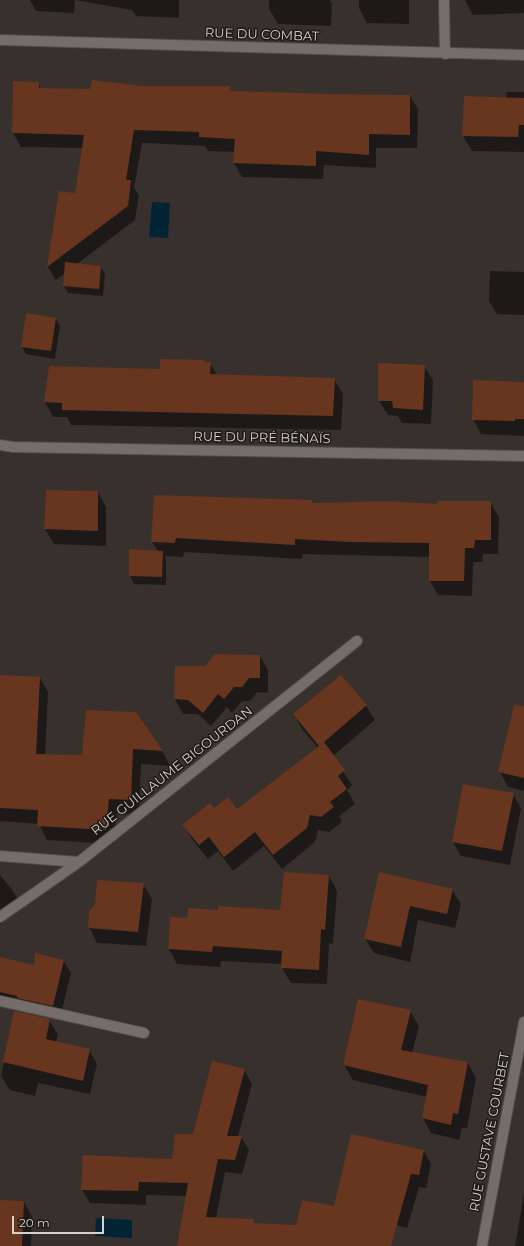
<!DOCTYPE html>
<html>
<head>
<meta charset="utf-8">
<style>
	body { margin:0 }
	#map { position:relative; width:524px; height:1246px; overflow:hidden; background:#37302d; font-family:Montserrat,sans-serif }
	canvas { display:block }
	.scale { position:absolute; left:12px; top:1216px; width:92px; height:18px; box-sizing:border-box; border:2px solid #d5d1cf; border-top:0; padding-left:5px; font-size:12px; line-height:14px; white-space:nowrap; color:#d5d1cf; -webkit-text-stroke:3px #1c1917; paint-order:stroke }
</style>
</head>
<body>
<div id="map">
<canvas width="524" height="1246"></canvas>
<div class="scale">20 m</div>
</div>
<script>
const ctx = document.querySelector('canvas').getContext('2d');
ctx.lineJoin = 'round';
function fill(path, color) {
  ctx.fillStyle = color;
  ctx.fill(path, 'evenodd');
}
function shape(rows) {
  const path = new Path2D();
  for (const r of rows) {
    path.moveTo(r[0], r[1]);
    for (let i = 2; i < r.length; i += 2) path.lineTo(r[i], r[i + 1]);
  }
  return path;
}
function trace(path, color, width, dash) {
  ctx.strokeStyle = color;
  ctx.lineWidth = width;
  ctx.lineCap = dash ? 'butt' : 'round';
  ctx.setLineDash(dash || []);
  ctx.stroke(path);
}
function label(font, color, halo, rows, align = 'center') {
  ctx.font = font + ' Montserrat,sans-serif';
  ctx.lineWidth = 3;
  ctx.setLineDash([]);
  ctx.textBaseline = 'middle';
  ctx.strokeStyle = halo;
  ctx.fillStyle = color;
  for (const [text, x, y, turn = 0] of rows) {
    ctx.save();
    ctx.translate(x, y);
    ctx.rotate((+turn || 0) * Math.PI / 180);
    ctx.textAlign = isNaN(turn) ? turn : align;
    if (halo) ctx.strokeText(text, 0, 0);
    ctx.fillText(text, 0, 0);
    ctx.restore();
  }
}
const water = shape([
	[152,202,170,203,168,238,149,237],
	[96,1218,132,1220,132,1238,95,1236]
]);
const shadow = shape([
	[30,0,179,0,179,18,136,16,132,10,75,0,74,13,36,11],
	[269,0,330,0,332,4,331,26,278,24,269,9],
	[359,0,409,0,409,24,367,23,359,8],
	[465,0,524,0,524,13,473,15],
	[38,83,42,90,177,101,330,95,410,96,418,109,417,148,376,148,376,168,324,165,323,179,242,177,234,163,235,152,208,151,205,146,142,143,134,188,139,195,135,220,77,264,100,266,105,274,103,296,68,293,64,286,65,273,56,280,48,267,60,192,76,195,83,148,21,147,13,133],
	[507,92,524,92,524,152,472,151,463,136,506,99],
	[490,271,524,272,524,315,497,314,489,301],
	[56,319,60,326,55,359,26,354,22,347],
	[205,363,210,363,217,375,334,379,343,394,341,430,71,425,67,417,53,417,45,402,50,367,161,370],
	[424,366,433,380,431,424,402,423,398,416,388,415,379,401],
	[524,383,524,436,481,434,473,419],
	[98,492,106,507,106,546,54,544,45,529],
	[312,501,313,504,439,505,490,502,499,517,498,554,483,554,482,562,473,562,472,596,438,595,430,581,430,557,303,554,302,559,184,552,183,557,165,556,166,559,166,585,134,584,130,576,130,550,158,551,152,542],
	[260,656,268,670,268,693,257,692,250,701,242,701,232,713,227,707,211,726,198,714,183,714,175,699,176,667,206,667],
	[0,676,40,678,48,692,45,755,83,756,136,713,163,752,170,766,141,764,139,814,117,813,113,844,47,840,39,824,0,821],
	[341,677,366,706,375,720,333,756,352,785,347,790,355,804,339,816,342,822,329,832,318,830,315,842,282,869,264,846,233,871,218,851,208,859,192,839,183,825,213,809,237,810,318,748,302,729,294,714],
	[524,729,524,791,508,787,500,772],
	[513,794,521,808,510,865,461,856,453,842],
	[380,874,452,890,461,904,455,928,418,920,410,962,374,953,365,939],
	[0,875,13,891,22,906,0,924],
	[329,876,337,891,333,944,329,943,327,984,291,983,282,968,282,964,221,961,220,967,177,964,169,949,188,919,219,911,281,911],
	[143,884,152,899,146,946,97,943,89,927,96,905],
	[63,960,71,973,60,1019,0,1000,0,966,35,966],
	[410,1011,419,1026,412,1053,468,1063,476,1078,467,1128,462,1128,459,1140,431,1133,423,1118,427,1097,353,1080,344,1065],
	[15,1012,49,1020,58,1034,56,1042,89,1050,97,1064,90,1094,38,1083,35,1096,10,1090,1,1076],
	[244,1070,252,1084,238,1137,241,1137,249,1150,242,1174,225,1172,216,1218,254,1224,297,1226,335,1207,424,1151,431,1164,426,1188,419,1187,407,1228,391,1224,386,1246,178,1246,187,1196,146,1195,146,1205,90,1203,82,1190,173,1160],
	[524,1194,524,1246,515,1246],
	[0,1201,24,1202,32,1217,31,1246,0,1246]
]);
const building = shape([
	[92,80,143,86,230,86,230,91,330,94,410,95,410,135,369,134,369,155,316,151,316,166,233,163,235,139,199,137,199,132,134,130,126,180,131,180,128,206,47,267,59,191,75,193,84,135,12,133,13,81,39,82,39,88,90,89],
	[464,96,524,98,524,125,519,125,518,137,462,136],
	[65,262,101,266,99,289,63,286],
	[26,313,56,318,51,351,21,347],
	[160,359,204,360,205,362,211,362,210,374,335,378,333,416,62,410,62,403,44,402,49,366,160,369],
	[378,363,425,365,423,410,393,408,392,401,378,401],
	[473,380,524,382,524,419,515,419,515,421,472,420],
	[46,490,98,491,98,531,44,529],
	[154,495,312,500,312,503,387,501,438,504,438,501,491,501,491,540,475,540,474,548,465,548,464,581,429,581,429,543,350,542,295,539,295,545,176,538,175,543,151,542],
	[129,549,163,551,162,577,129,576],
	[215,654,260,655,260,678,249,678,242,687,234,687,224,699,218,694,203,713,188,700,174,699,175,666,205,666],
	[0,675,40,677,36,754,82,755,86,710,136,712,163,751,133,749,131,800,109,799,106,830,37,826,38,810,0,808],
	[341,675,367,705,324,742,345,770,338,776,347,789,330,802,334,807,321,817,310,815,307,828,273,855,255,832,224,857,209,837,199,845,182,825,210,803,214,808,228,797,237,809,319,746,293,714],
	[514,705,524,706,524,778,498,772],
	[463,784,514,793,502,851,452,842],
	[284,872,329,875,325,930,321,929,319,970,281,968,282,951,213,946,212,952,168,949,170,917,187,918,188,908,218,910,218,906,280,910],
	[379,872,453,889,447,914,410,906,401,947,364,939],
	[97,880,144,883,138,932,88,928,89,911,95,905],
	[35,953,64,960,53,1006,17,998,17,996,0,992,0,957,34,965],
	[358,999,411,1010,401,1050,468,1062,458,1114,453,1113,451,1125,422,1118,428,1085,343,1065],
	[14,1011,50,1019,46,1039,90,1049,83,1081,3,1062],
	[212,1061,245,1069,227,1136,242,1136,235,1160,218,1159,206,1217,253,1219,254,1223,296,1225,302,1200,334,1206,351,1134,424,1150,419,1175,411,1174,391,1246,177,1246,188,1183,139,1182,138,1191,81,1190,83,1155,172,1159,175,1134,193,1134],
	[0,1200,24,1201,22,1246,0,1246]
]);
const minor = shape([
	[444,0,445,54],
	[0,40,524,55],
	[0,445,13,447,524,456],
	[0,856,79,862],
	[0,917,79,862,357,641],
	[0,1001,144,1033],
	[482,1246,524,1022]
]);
const streetNames = [
	["RUE DU COMBAT",262,35,2],
	["RUE DU PRÉ BÉNAÏS",262,438,1],
	["RUE GUILLAUME BIGOURDAN",172,771,-38],
	["RUE GUSTAVE COURBET",490,1132,-79]
];
fill(water, '#022434');
fill(shadow, '#0007');
fill(building, '#68351f');
trace(minor, '#514c49', 12);
trace(minor, '#756d6a', 10);
label('13px', '#d5d1cf', '#1c1917', streetNames);
</script>
</body>
</html>
